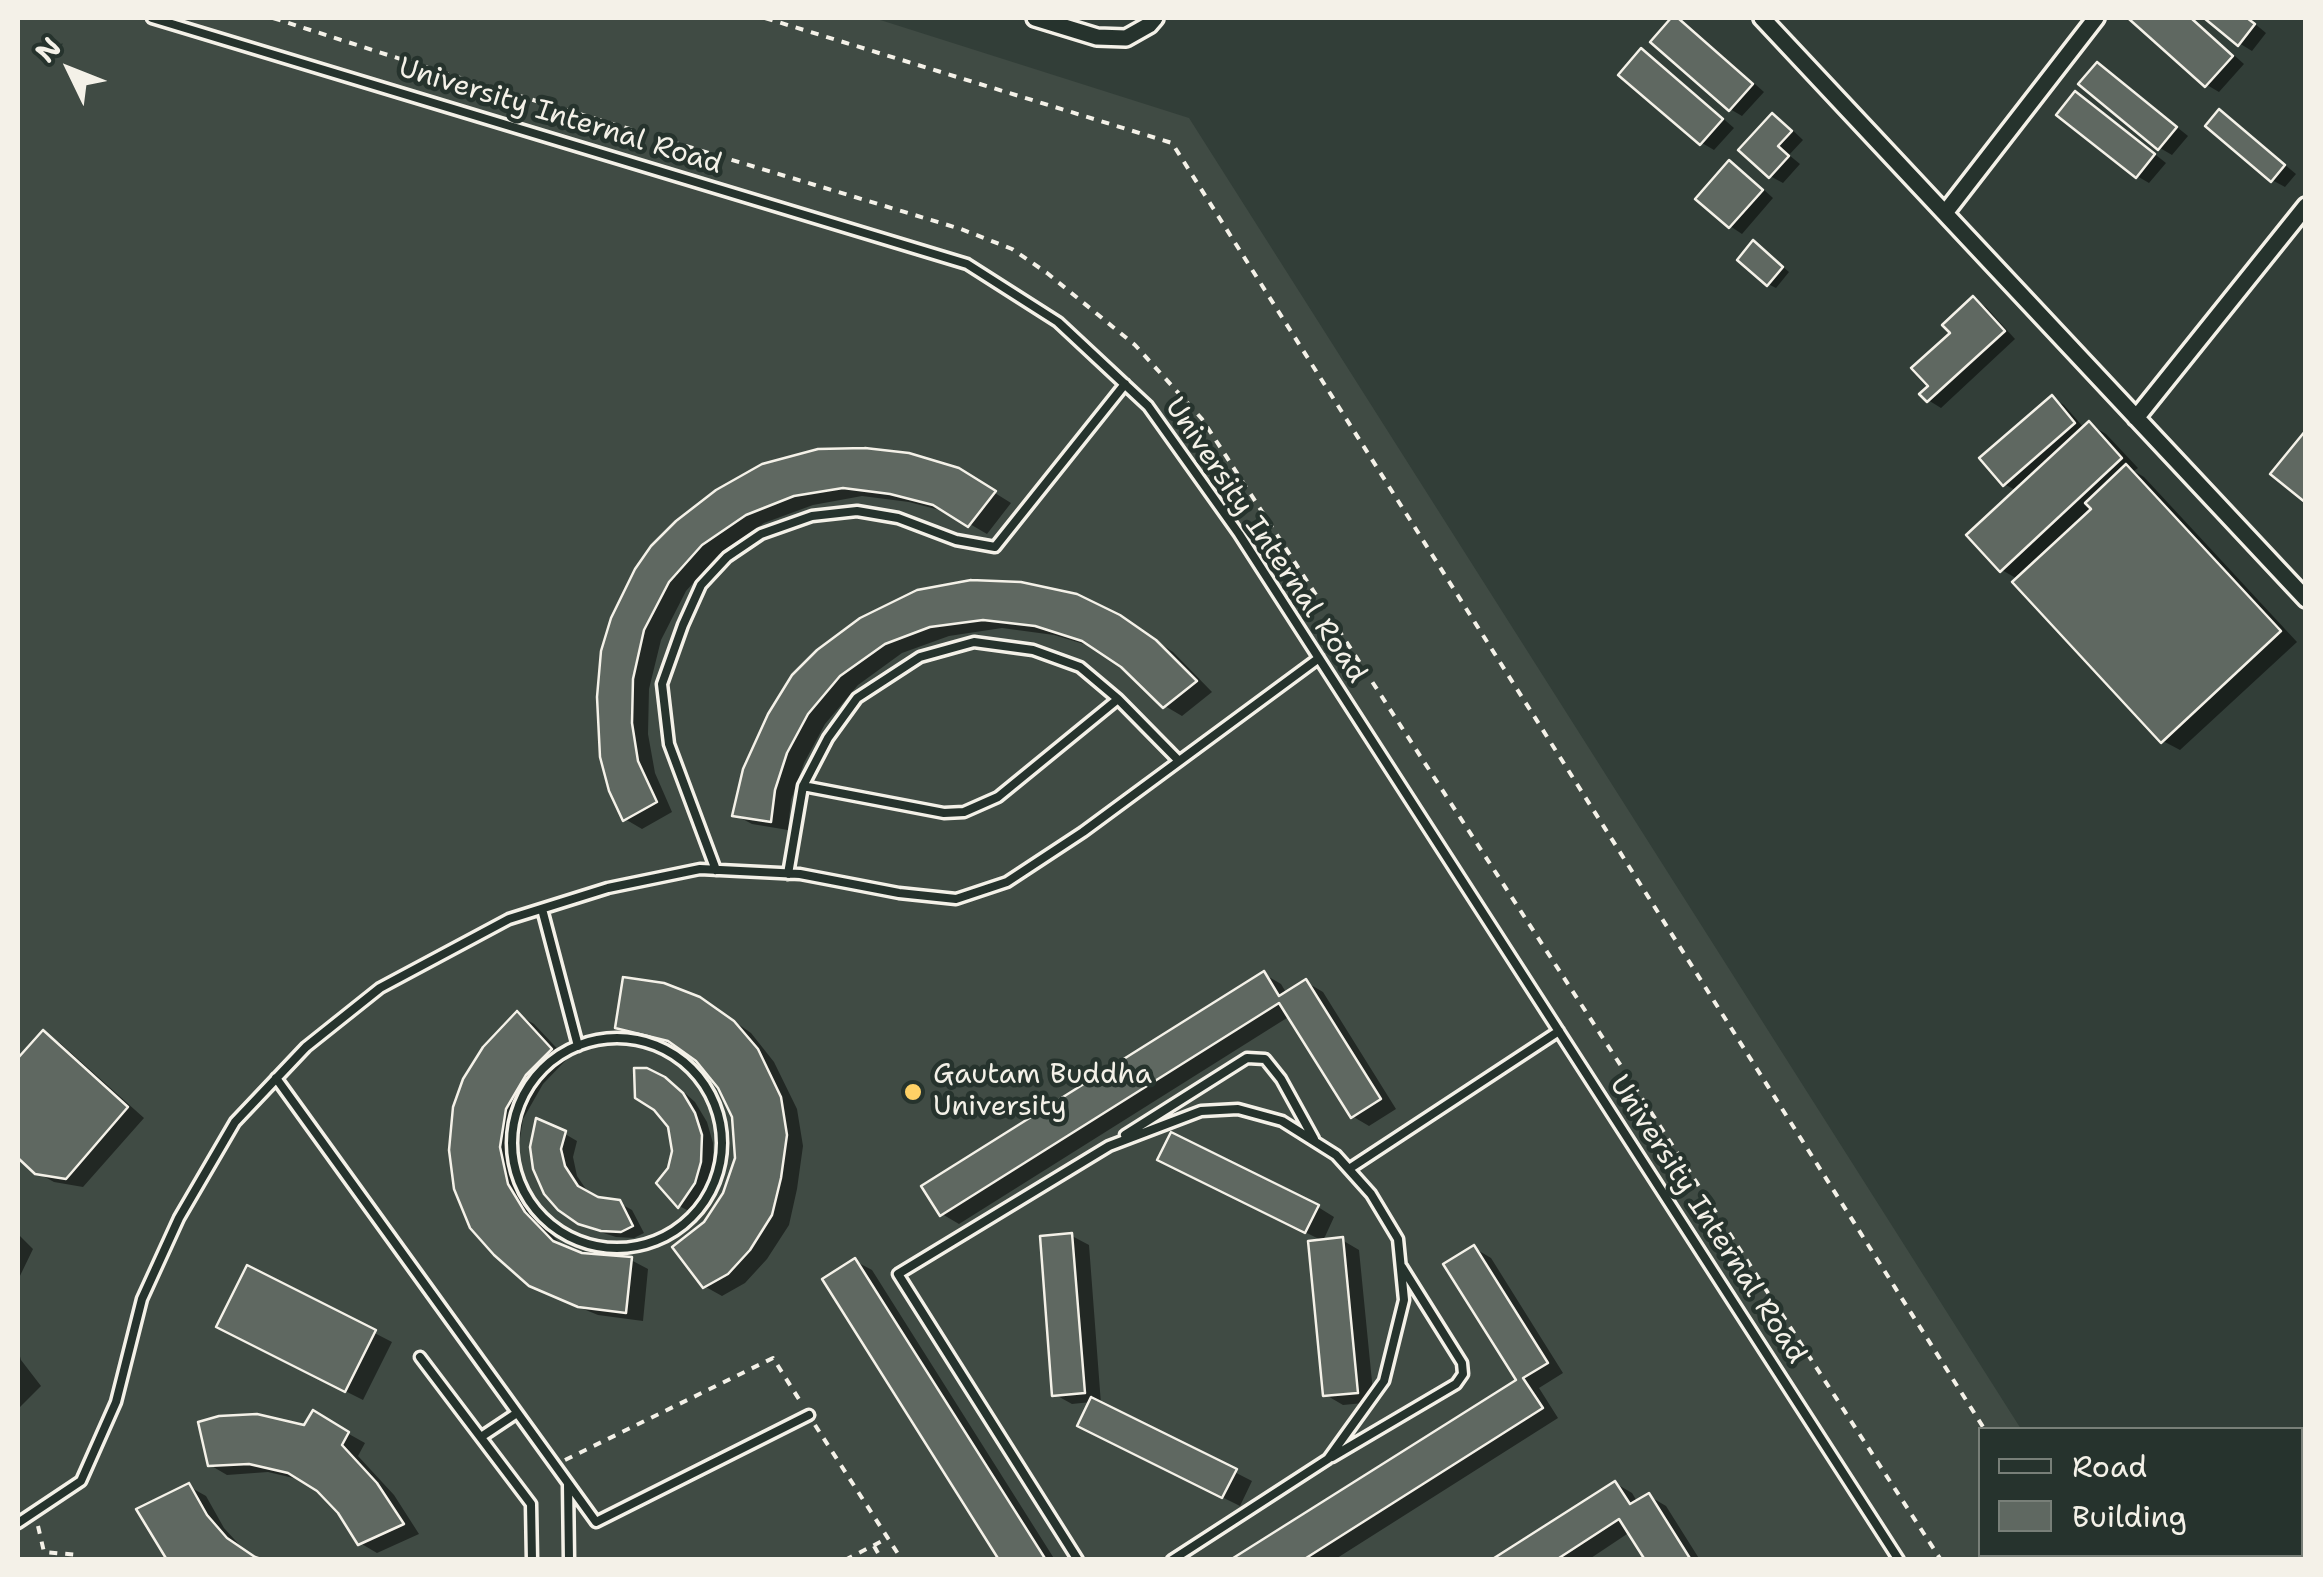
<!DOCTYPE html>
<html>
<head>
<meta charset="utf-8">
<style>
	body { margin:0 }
	#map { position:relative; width:2323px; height:1577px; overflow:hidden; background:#323e38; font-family:"Shantell Sans",sans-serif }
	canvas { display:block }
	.frame { position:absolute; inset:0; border:20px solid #f4f1e8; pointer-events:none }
	.legend { position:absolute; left:1978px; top:1427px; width:325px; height:130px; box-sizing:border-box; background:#26332d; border:2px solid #787f78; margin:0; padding:12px 18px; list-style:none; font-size:30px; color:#f4f1e8 }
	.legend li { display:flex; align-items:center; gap:20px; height:50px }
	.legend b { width:50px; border:2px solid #787f78 }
	.north { position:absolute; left:20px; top:20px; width:100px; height:100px; -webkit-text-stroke:8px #26332d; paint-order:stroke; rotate:313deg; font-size:28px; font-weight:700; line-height:40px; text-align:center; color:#f4f1e8 }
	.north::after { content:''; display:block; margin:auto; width:35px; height:45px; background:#f4f1e8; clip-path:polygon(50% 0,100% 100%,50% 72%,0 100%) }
</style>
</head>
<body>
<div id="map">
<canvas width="2323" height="1577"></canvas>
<div class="frame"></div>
<ul class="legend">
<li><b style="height:12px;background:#26332d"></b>Road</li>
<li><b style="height:28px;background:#5f6861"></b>Building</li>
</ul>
<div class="north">N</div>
</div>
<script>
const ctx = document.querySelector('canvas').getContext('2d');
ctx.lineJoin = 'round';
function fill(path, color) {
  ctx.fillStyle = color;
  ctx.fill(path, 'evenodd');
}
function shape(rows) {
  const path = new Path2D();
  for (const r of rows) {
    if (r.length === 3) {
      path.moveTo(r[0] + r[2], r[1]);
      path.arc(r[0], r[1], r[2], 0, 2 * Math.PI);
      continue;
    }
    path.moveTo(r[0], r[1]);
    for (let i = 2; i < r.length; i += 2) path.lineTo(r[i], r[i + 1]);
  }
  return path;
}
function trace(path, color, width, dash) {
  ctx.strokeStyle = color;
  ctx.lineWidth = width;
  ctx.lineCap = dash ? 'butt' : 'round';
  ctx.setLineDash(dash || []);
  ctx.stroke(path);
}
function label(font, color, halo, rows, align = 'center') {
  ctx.font = font + ' "Shantell Sans",sans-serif';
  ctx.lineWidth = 9;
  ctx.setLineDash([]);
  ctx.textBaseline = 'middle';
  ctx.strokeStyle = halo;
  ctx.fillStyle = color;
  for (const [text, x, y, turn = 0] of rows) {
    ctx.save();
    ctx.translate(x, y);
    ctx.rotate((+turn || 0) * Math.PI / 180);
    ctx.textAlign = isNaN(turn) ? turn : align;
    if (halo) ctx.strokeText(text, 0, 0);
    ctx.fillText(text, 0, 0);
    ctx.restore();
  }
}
const built = shape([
	[18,18,874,18,1189,118,2021,1429,1980,1430,1980,1554,2101,1554,2104,1559,18,1559]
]);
const shadow = shape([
	[1674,18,1687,24,1764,92,1742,116,1730,109,1654,41],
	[2134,18,2192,18,2244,64,2219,92,2207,85],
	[2208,18,2248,18,2266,33,2252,51,2239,43],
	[1641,51,1654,58,1734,128,1714,150,1702,143,1621,74],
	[2109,72,2188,136,2172,155,2160,148],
	[2076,94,2088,101,2166,163,2149,183,2137,176],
	[1773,116,1785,123,1803,140,1789,155,1800,164,1783,183,1770,176],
	[2231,120,2296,174,2285,187,2272,180],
	[1729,163,1742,170,1773,198,1742,234,1730,226],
	[1761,248,1789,272,1776,288,1768,284],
	[1973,299,1986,307,2015,339,1941,408,1928,400,1932,386,1953,333],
	[2052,398,2064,405,2084,428,2089,424,2106,434,2138,468,2134,471,2144,477,2297,642,2180,750,2163,741,2019,580,2002,570,2017,491,2004,484],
	[958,470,1011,503,987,534,951,513,909,502,862,496,813,505,764,523,719,554,686,591,661,640,649,689,648,734,655,773,672,812,642,829,625,819,600,697,718,492],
	[918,592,1137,628,1173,652,1212,692,1182,716,1165,706,1122,665,1097,648,1054,635,1002,628,949,636,902,653,858,685,825,724,804,763,791,800,788,830,752,824,735,815,746,770],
	[1264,974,1281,984,1287,994,1306,982,1323,992,1396,1109,1369,1126,1352,1116,1290,1016,959,1224,942,1214],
	[718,1010,751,1033,774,1062,797,1109,803,1146,797,1189,789,1225,767,1259,745,1283,722,1296,704,1286,706,1223,726,1194,738,1158,734,1117,720,1087,698,1059,683,1048,635,1037,618,1027],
	[517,1014,534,1024,567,1059,543,1084,523,1119,517,1158,524,1196,542,1225,566,1249,582,1255,631,1260,648,1269,643,1321,598,1315,549,1295,531,1284,472,1226],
	[43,1033,60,1043,144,1118,83,1187,54,1182,36,1172,18,1155,18,1062],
	[647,1070,678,1087,695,1102,707,1122,713,1143,713,1170,707,1190,691,1212,679,1206,670,1169,674,1151,670,1126],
	[565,1134,577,1141,573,1157,577,1176,590,1195,619,1203,632,1210,644,1233,634,1238,616,1237,594,1230,580,1222,546,1192],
	[1177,1169,1318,1207,1334,1217,1323,1241],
	[18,1234,33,1249,18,1280],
	[1072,1236,1089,1245,1101,1404,1252,1481,1240,1506,1097,1435,1091,1402,1072,1404,1054,1394],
	[1342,1240,1359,1250,1374,1402,1343,1405,1326,1395],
	[1474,1248,1491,1258,1563,1373,1539,1388,1558,1418,1334,1560,1235,1560,1519,1381],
	[855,1261,872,1270,1055,1560,1002,1560],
	[248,1268,392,1342,363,1400,236,1336],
	[18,1349,21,1360,41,1386,18,1409],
	[313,1414,365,1443,358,1456,394,1495,419,1534,377,1553,360,1543,340,1511,318,1489,306,1481,268,1472,227,1475,210,1465,305,1428],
	[1615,1483,1632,1493,1638,1503,1649,1496,1666,1506,1700,1560,1648,1560,1630,1532,1588,1560,1496,1560],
	[188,1486,206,1496,224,1528,244,1550,170,1560]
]);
const building = shape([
	[1671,18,1678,18,1753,84,1729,111,1650,42,1671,18],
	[2130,18,2191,18,2233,56,2205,87,2129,19,2130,18],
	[2204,18,2247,18,2255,24,2238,46,2204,18],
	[1641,48,1723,119,1700,145,1618,75,1641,48],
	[2097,62,2177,127,2158,150,2078,84,2097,62],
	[2075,91,2155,154,2136,178,2056,115,2075,91],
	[2219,109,2285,165,2271,182,2205,126,2219,109],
	[1772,113,1792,131,1778,146,1789,156,1769,178,1738,150,1772,113],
	[1729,160,1763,190,1729,228,1695,199,1729,160],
	[1753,240,1783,267,1767,286,1737,260,1753,240],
	[1973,296,2005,331,1927,402,1919,394,1928,386,1911,368,1950,333,1942,325,1973,296],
	[2052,395,2075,423,2003,486,1979,458,2052,395],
	[2089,421,2122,458,2000,572,1966,535,2089,421],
	[2306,430,2306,503,2270,474,2306,430],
	[865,448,909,453,959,468,996,491,968,527,933,505,890,494,843,488,794,496,746,515,702,545,669,582,644,630,633,679,632,723,638,761,657,802,623,821,609,791,600,757,597,697,601,651,611,618,635,569,651,546,676,521,716,490,762,464,818,449,865,448],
	[2126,464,2281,631,2161,743,2012,582,2091,509,2085,503,2126,464],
	[971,580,1021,582,1077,594,1120,615,1156,640,1197,681,1163,708,1121,667,1082,641,1035,626,983,620,930,627,885,644,840,676,808,714,787,753,775,790,771,822,732,816,743,769,768,714,792,675,817,650,860,618,917,590,971,580],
	[1264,971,1279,996,1306,979,1381,1099,1351,1118,1279,1003,940,1216,921,1186,1264,971],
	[623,977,664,983,700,997,734,1021,758,1049,781,1097,787,1135,781,1178,772,1215,750,1250,728,1274,703,1288,672,1247,704,1222,723,1193,735,1158,732,1117,718,1088,696,1061,668,1041,615,1028,623,977],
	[517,1011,552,1049,526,1075,506,1109,500,1147,508,1184,525,1212,553,1241,582,1253,632,1257,626,1313,578,1307,529,1286,494,1255,470,1228,454,1189,449,1150,453,1107,463,1079,483,1047,517,1011],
	[43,1030,128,1107,66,1179,35,1174,18,1158,18,1058,43,1030],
	[634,1068,647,1068,665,1077,683,1093,695,1113,702,1135,701,1162,695,1183,678,1208,656,1183,668,1168,672,1151,668,1127,654,1110,635,1098,634,1068],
	[536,1118,566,1131,561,1149,565,1166,578,1186,598,1197,620,1200,633,1226,621,1232,601,1231,578,1224,558,1210,544,1194,533,1169,530,1147,536,1118],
	[1171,1132,1319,1205,1305,1233,1157,1160,1171,1132],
	[1072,1233,1085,1393,1052,1396,1040,1236,1072,1233],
	[1343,1237,1358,1393,1323,1396,1308,1241,1343,1237],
	[1474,1245,1548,1363,1523,1378,1543,1408,1303,1560,1230,1560,1516,1380,1443,1264,1474,1245],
	[855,1258,1046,1560,999,1560,822,1279,855,1258],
	[247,1265,376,1330,345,1392,216,1327,247,1265],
	[1091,1397,1237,1469,1222,1498,1077,1426,1091,1397],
	[313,1410,349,1432,342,1445,377,1483,404,1524,358,1545,338,1513,317,1491,288,1473,249,1464,208,1466,198,1422,219,1416,257,1414,304,1425,313,1410],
	[1615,1481,1630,1504,1649,1493,1691,1560,1645,1560,1619,1519,1556,1560,1491,1560,1615,1481],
	[189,1483,207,1515,227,1538,255,1557,264,1560,167,1560,136,1509,189,1483]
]);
const path = shape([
	[273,18,447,74,961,229,1012,249,1047,273,1135,345,1202,419,1941,1560],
	[765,18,1172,143,1985,1430],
	[815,1425,902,1560],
	[565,1460,773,1358,802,1404],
	[38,1526,44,1552,79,1555,79,1560],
	[874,1546,882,1560],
	[2064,1554,2067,1560],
	[845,1560,888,1538]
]);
const service = shape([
	[152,18,967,264,1058,322,1148,406,1239,534,1899,1560],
	[803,786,944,813,964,812,998,797,1118,699],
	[716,870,669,744,662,684,683,625,701,585,727,557,761,534,812,516,857,511,898,518,956,540,995,547,1125,384],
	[788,874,803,786,828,738,857,698,920,657,974,642,1033,650,1080,667,1118,699,1179,761],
	[542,909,578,1046],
	[617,1143,105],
	[276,1078,596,1522,809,1415],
	[1125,1135,1247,1058,1265,1059,1281,1079,1314,1139],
	[1349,1169,1559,1031],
	[420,1357,531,1504,532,1560],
	[481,1437,517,1413],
	[1332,1457,1456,1384,1463,1374,1462,1363,1402,1267],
	[568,1484,569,1560],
	[18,1523,81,1481,116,1402,142,1299,179,1218,235,1122,306,1047,380,988,509,919,608,888,700,869,800,874,899,893,956,899,1007,882,1083,832,1319,658],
	[1078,1560,898,1274,1109,1146,1201,1111,1238,1109,1282,1121,1336,1155,1371,1194,1398,1239,1404,1300,1384,1381,1328,1459,1172,1560]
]);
const minor = shape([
	[1035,18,1097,37,1126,38,1149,25,1155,18],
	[1762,18,2306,599],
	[1945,213,2096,18],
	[2136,418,2306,206]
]);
const markers = [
	[913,1092,10,"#ffd166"]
];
const streetNames = [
	["University Internal Road",560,117,17],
	["University Internal Road",1265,541,56],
	["University Internal Road",1707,1220,57]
];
const poiNames = [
	["Gautam Buddha",933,1076],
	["University",933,1108]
];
fill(built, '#404b44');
fill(shadow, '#0007');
fill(building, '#5f6861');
trace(building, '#f4f1e8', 2.5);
trace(service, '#f4f1e8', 15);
trace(minor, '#f4f1e8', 22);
trace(path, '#f4f1e8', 4, [8, 8]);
trace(service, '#26332d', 8);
trace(minor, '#26332d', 15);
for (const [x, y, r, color] of markers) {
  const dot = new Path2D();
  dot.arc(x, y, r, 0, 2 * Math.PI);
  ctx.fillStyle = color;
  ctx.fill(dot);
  trace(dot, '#26332d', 4);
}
label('28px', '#f4f1e8', '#26332d', streetNames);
label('28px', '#f4f1e8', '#26332d', poiNames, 'left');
</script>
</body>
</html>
